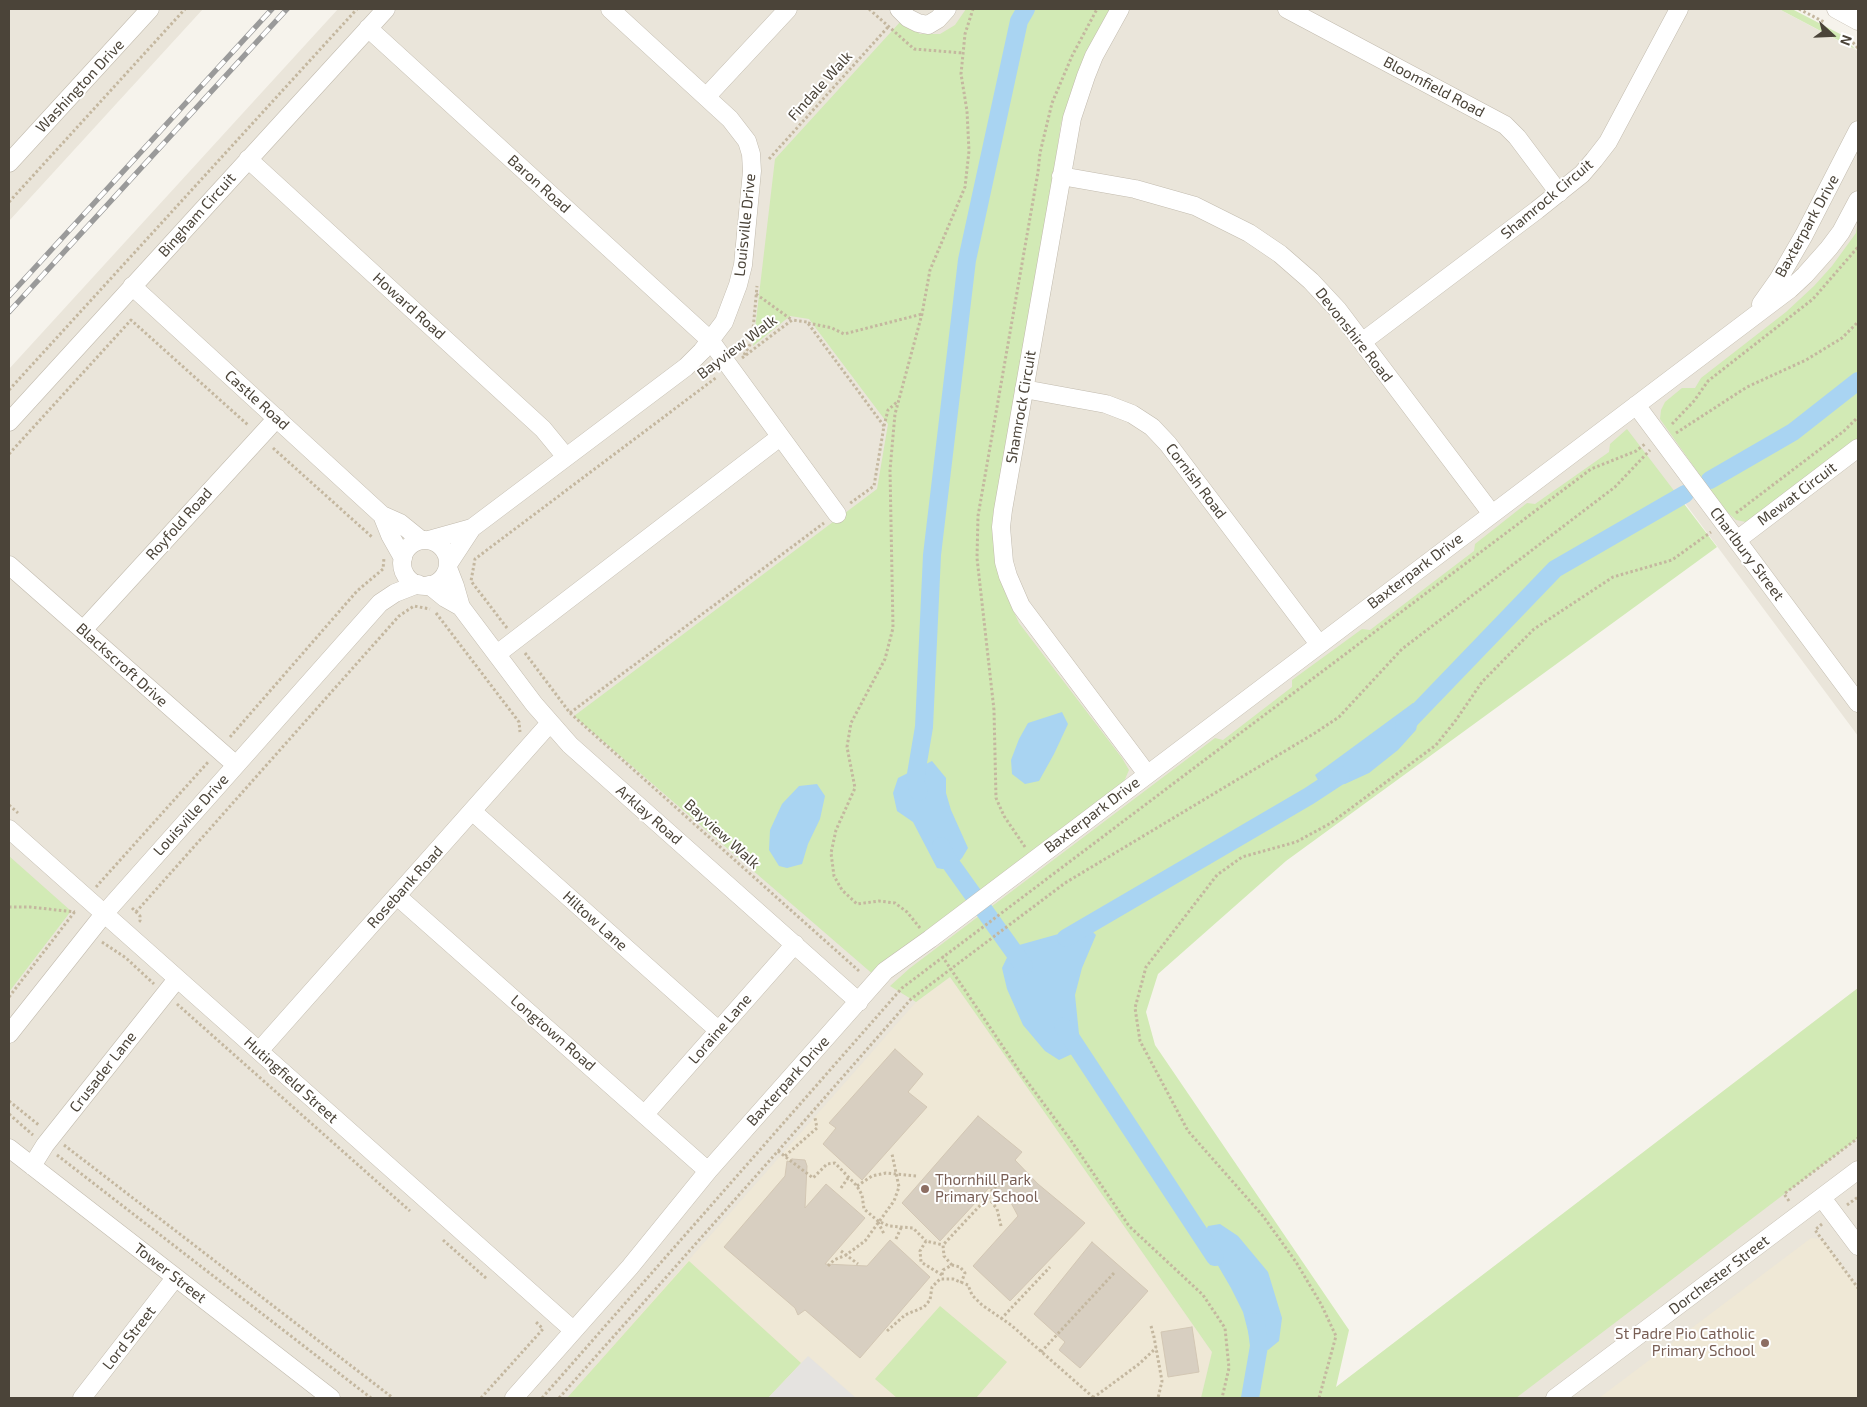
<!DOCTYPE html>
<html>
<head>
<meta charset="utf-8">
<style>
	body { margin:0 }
	#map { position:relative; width:1867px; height:1407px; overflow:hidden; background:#f6f3ec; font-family:"Exo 2",sans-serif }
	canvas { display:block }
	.frame { position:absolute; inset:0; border:10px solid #4b4439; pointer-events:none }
	.north { position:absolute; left:1807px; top:10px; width:50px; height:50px; -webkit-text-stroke:4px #fff; paint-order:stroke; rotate:110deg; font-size:14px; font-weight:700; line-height:20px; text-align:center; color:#4b4439 }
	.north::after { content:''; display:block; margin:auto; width:18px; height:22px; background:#4b4439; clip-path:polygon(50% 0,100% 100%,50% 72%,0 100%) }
</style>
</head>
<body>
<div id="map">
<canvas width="1867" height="1407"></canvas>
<div class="frame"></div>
<div class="north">N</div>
</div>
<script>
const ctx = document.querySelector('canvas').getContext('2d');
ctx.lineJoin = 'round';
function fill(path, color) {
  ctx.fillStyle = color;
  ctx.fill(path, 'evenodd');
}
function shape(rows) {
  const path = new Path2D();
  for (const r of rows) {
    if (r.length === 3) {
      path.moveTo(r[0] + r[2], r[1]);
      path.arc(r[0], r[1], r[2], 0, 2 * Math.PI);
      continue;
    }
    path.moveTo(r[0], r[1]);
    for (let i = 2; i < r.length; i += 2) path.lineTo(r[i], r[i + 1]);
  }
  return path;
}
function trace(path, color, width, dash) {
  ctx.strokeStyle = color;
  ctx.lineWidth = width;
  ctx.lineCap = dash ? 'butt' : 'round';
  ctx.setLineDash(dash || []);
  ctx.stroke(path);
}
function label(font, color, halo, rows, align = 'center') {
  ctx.font = font + ' "Exo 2",sans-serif';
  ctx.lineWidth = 4;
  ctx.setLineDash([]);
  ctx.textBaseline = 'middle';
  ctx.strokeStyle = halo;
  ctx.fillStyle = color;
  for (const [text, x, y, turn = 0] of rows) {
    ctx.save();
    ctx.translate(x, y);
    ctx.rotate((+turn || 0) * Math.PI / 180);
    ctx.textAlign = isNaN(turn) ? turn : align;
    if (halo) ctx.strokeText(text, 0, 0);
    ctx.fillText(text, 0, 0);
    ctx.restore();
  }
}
const residential = shape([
	[9,9,203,9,9,221],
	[338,9,1779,9,1858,51,1858,736,1679,495,1030,984,1335,1388,1858,988,1858,1398,9,1398,9,369]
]);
const education = shape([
	[950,977,1212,1352,1201,1398,567,1398,916,1002],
	[1811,1238,1822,1239,1858,1288,1858,1398,1599,1398]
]);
const green = shape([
	[966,9,1113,9,1078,77,1061,123,997,562,1006,595,1019,623,1122,758,1129,770,1123,784,875,976,574,716,877,489,888,424,809,319,790,316,753,346,775,159,901,21,920,34,940,34,955,25],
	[1779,9,1792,9,1842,35,1855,49],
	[1858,219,1858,441,1759,515,1746,522,1736,520,1724,509,1660,419,1661,410,1665,402,1682,388,1695,388,1701,378,1786,312,1814,286,1832,266,1856,233],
	[1627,429,1717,547,1286,861,1158,974,1146,1012,1155,1045,1349,1330,1336,1387,1858,988,1858,1138,1516,1398,1201,1398,1212,1352,950,977,916,1002,890,986,910,968,1215,738,1223,740,1292,687,1292,680,1362,629,1370,630,1474,551,1475,544,1527,503,1535,504,1609,452,1610,444],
	[9,856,71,911,9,992],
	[689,1261,801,1363,768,1398,567,1398],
	[940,1306,1007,1362,976,1398,897,1398,875,1379]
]);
const parking = shape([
	[808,1356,856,1398,768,1398]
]);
const water = shape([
	[1413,703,1421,709,1416,730,1398,750,1369,773,1345,784,1322,787,1315,775],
	[1062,712,1068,724,1054,754,1039,781,1025,784,1012,774,1011,760,1019,739,1028,723],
	[932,761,946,778,946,793,951,810,968,848,962,858,953,867,942,869,937,868,913,822,897,811,893,793,898,778],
	[817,784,825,796,820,819,808,844,802,864,787,868,779,866,769,850,770,830,782,804,799,786],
	[1087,926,1096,935,1082,968,1075,995,1079,1034,1072,1054,1059,1060,1045,1051,1023,1025,1007,989,1002,968,1012,947],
	[1220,1224,1238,1236,1268,1272,1282,1318,1279,1341,1268,1350,1259,1346,1250,1339,1243,1312,1231,1288,1202,1238,1208,1226]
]);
const canal = shape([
	[1710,480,1793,432,1858,381],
	[1404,726,1555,569,1685,494],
	[919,792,915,780,924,727,932,555,967,260,1019,21,1026,9],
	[941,846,946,857,1024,966],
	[1066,938,1309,796,1341,775],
	[1063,1026,1215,1257],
	[1250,1398,1259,1346,1256,1322]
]);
const building = shape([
	[895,1049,923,1074,908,1092,927,1107,862,1180,823,1144,836,1128,829,1123,895,1049],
	[978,1116,1022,1152,1015,1160,1038,1184,1085,1223,1010,1301,973,1266,1018,1216,1010,1201,989,1188,940,1241,902,1203,978,1116],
	[792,1159,805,1160,807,1166,805,1208,826,1184,865,1218,825,1264,867,1266,890,1240,930,1277,860,1358,805,1310,798,1315,795,1308,724,1247,785,1176,787,1161,791,1162,792,1159],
	[1092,1242,1148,1291,1080,1368,1059,1350,1065,1342,1034,1314,1092,1242],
	[1192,1327,1199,1372,1168,1377,1161,1332,1192,1327]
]);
const path = shape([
	[869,9,914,49,963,53],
	[1799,9,1824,22],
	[1846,35,1858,48],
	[769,159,888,27],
	[9,202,185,9],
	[756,294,792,320],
	[808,323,832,328,844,334,922,314],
	[744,355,752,341,757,286],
	[742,358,792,320,807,322,884,426,874,486,849,504],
	[9,390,357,9],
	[1672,424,1694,401,1708,381,1813,299,1858,247],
	[884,426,888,410,897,402],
	[1676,433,1747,387,1806,360,1842,338,1858,322],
	[273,448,372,537],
	[9,454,131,320,248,425],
	[1736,513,1844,431,1858,417],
	[436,613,519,722,520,732],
	[507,628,471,581,475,559,717,377],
	[525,653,570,713,859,971],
	[570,713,824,523],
	[230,737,357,591,383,569,384,558],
	[9,805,18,813],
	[1025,847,1004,816,996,798,994,710,977,558,978,516,1038,172,1040,153,1052,103,1072,56,1097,9],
	[96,887,209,761],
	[9,907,30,907,75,912],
	[132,908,140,916,140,921,142,922],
	[136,912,399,616,414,606,430,609],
	[920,928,907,912,895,903,879,901,857,904,842,890,834,876,831,853,836,830,855,788,847,747,851,723,885,659,893,628,890,470,895,414,922,314,930,270,965,187,969,151,967,111,961,74,965,34,973,9],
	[102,942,126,958,154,984],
	[942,956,1020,1072,1070,1139,1129,1226,1203,1295,1225,1328,1229,1368,1222,1398],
	[9,997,76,910],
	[177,1004,410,1211],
	[9,1101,40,1126],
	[9,1114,33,1135],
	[64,1145,393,1398],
	[778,1151,813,1178,827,1164,835,1163,857,1186,862,1195,864,1209,878,1221,889,1226,913,1228,926,1241],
	[57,1155,371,1398],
	[785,1156,817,1128,815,1118],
	[857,1186,872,1176,886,1173,916,1176],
	[841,1188,848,1178],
	[988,1197,997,1209,1001,1226],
	[1789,1201,1784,1194,1858,1138],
	[1847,1205,1858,1197],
	[878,1222,884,1234],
	[1822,1224,1815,1230,1858,1288],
	[896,1239,901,1228],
	[443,1240,487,1279],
	[841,1251,858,1264],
	[952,1265,944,1256,943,1245,988,1197,993,1189,1007,1176],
	[828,1266,834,1260,846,1255,865,1241,894,1201,899,1187,892,1154],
	[942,1275,921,1262,920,1251,926,1241,943,1245],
	[942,1275,943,1270,952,1265,960,1267,965,1273,961,1283],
	[1001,1319,1050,1267],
	[1151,1326,1154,1337,1162,1381,1158,1398],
	[887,1331,905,1315,924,1307,930,1300,932,1287,940,1279,953,1279,968,1285,972,1295,982,1305,1011,1325,1094,1398],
	[1041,1352,1114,1273],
	[481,1398,543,1329,535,1321],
	[542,1398,902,988,1591,469,1636,451,1645,444],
	[559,1398,778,1151,911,999,1065,883,1315,733,1339,717,1402,649,1615,487,1650,450],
	[1093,1398,1139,1364,1156,1348],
	[1319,1398,1336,1336,1321,1304,1296,1262,1263,1216,1188,1131,1140,1041,1135,1008,1146,967,1217,875,1242,857,1296,842,1331,823,1436,745,1456,720,1482,682,1534,629,1613,577,1672,560,1711,532]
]);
const minor = shape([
	[899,9,908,18,918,23,928,25,938,19,947,9],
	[1120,9,1094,56,1086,76,1072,118,1003,510,1001,527,1004,562,1008,576,1021,606,1147,774],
	[1287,9,1505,125,1517,137,1559,193],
	[1836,9,1858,21],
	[368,28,710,340,837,514],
	[706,97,788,9],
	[248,159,543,429,566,457],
	[9,163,150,9],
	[1061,176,1135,189,1195,206,1249,233,1280,254,1311,281,1338,310,1492,514],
	[132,286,382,515,400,523,421,540],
	[1761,304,1778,280,1804,235,1858,130],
	[1362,342,1537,210,1582,174,1594,160,1608,142,1679,9],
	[1024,389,1106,404,1132,414,1152,427,1168,444,1319,644],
	[1636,405,1858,703],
	[9,422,386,9],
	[382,515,390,535,403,558],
	[429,540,472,528],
	[1737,540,1858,448],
	[425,563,23],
	[449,563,472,528,686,367,702,351,724,322,738,285,743,265,752,171,751,154,747,141,730,119,610,9],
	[9,565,236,765],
	[448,568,455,586,461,607,534,704,570,745,859,1002],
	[429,585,445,598,461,607],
	[83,630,277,418],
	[497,654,780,437],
	[472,811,718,1030],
	[9,829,573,1330],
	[397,896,708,1171],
	[9,1034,104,914,380,603,395,593,418,584],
	[259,1051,550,723],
	[645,1114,795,944],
	[9,1148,331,1398],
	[32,1166,45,1145,177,979],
	[1822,1198,1858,1246],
	[82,1398,175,1278],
	[514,1398,630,1267,708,1171,885,971,930,939,1790,289,1805,275,1829,248,1841,232,1858,200],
	[1555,1398,1858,1170]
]);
const rail = shape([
	[9,296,272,9],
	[9,312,287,9]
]);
const markers = [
	[925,1189,5,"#8d6e63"],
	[1765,1343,5,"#8d6e63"]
];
const streetNames = [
	["Washington Drive",80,86,-47],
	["Findale Walk",820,86,-48],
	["Bloomfield Road",1434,87,28],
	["Baron Road",539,184,42],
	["Shamrock Circuit",1547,199,-40],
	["Bingham Circuit",197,215,-48],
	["Louisville Drive",745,225,-84],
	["Baxterpark Drive",1807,226,-61],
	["Howard Road",409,306,42],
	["Devonshire Road",1354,335,52],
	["Bayview Walk",737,347,-37],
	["Castle Road",257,400,42],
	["Shamrock Circuit",1021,407,-80],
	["Cornish Road",1196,481,53],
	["Mewat Circuit",1797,494,-37],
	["Royfold Road",179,524,-48],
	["Charlbury Street",1747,554,53],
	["Baxterpark Drive",1415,571,-37],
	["Blackscroft Drive",122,665,42],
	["Louisville Drive",191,815,-48],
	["Arklay Road",649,815,41],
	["Baxterpark Drive",1092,815,-37],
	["Bayview Walk",722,834,42],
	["Rosebank Road",405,887,-48],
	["Hiltow Lane",595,921,42],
	["Loraine Lane",720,1029,-49],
	["Longtown Road",553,1033,41],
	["Crusader Lane",103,1072,-52],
	["Hutingfield Street",291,1080,42],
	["Baxterpark Drive",788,1081,-48],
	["Tower Street",170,1273,38],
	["Dorchester Street",1719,1275,-37],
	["Lord Street",129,1338,-52]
];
const educationNames = [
	["Thornhill Park",935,1180],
	["Primary School",935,1197],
	["St Padre Pio Catholic",1755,1334,"right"],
	["Primary School",1755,1351,"right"]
];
fill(residential, '#eae5da');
fill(education, '#efe8d6');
fill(green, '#d2eab5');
fill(parking, '#e5e3e0');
fill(water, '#a9d4f2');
trace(canal, '#a9d4f2', 18);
fill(building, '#d8cfc1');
trace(building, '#d3c7b4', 1);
trace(minor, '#c2bbae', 19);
trace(path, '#c4b79f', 3, [2.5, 2.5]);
trace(minor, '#fff', 18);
trace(rail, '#9a9a9a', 5.5);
trace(rail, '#fff', 4, [11]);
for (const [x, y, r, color] of markers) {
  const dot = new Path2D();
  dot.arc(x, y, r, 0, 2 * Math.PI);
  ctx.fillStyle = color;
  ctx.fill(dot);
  trace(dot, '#fff', 2);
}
label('15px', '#4b4439', '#fff', streetNames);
label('15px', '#785e54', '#fff', educationNames, 'left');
</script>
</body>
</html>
